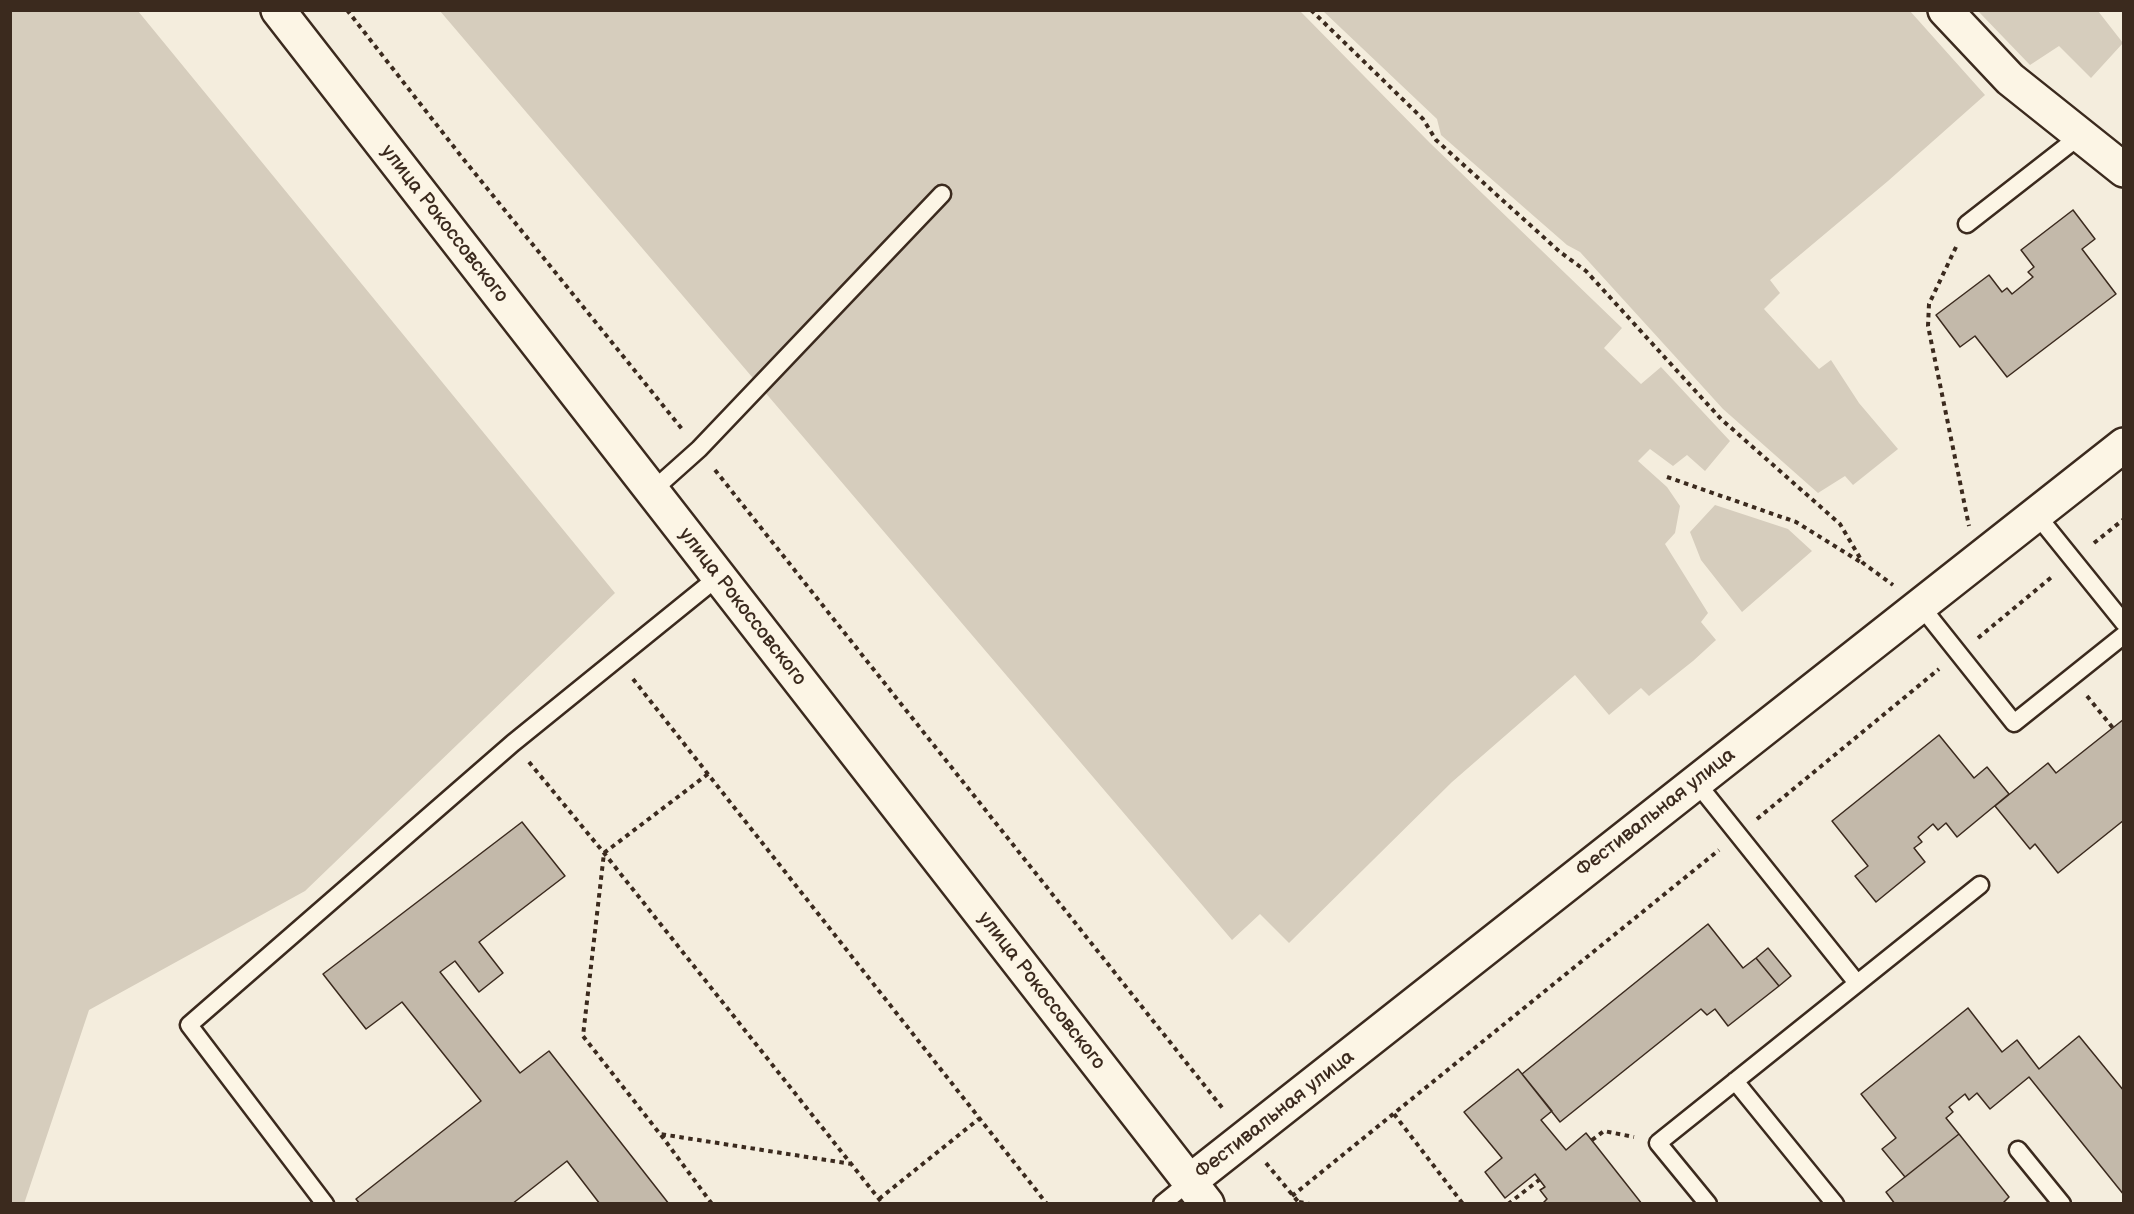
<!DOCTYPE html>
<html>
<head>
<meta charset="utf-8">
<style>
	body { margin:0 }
	#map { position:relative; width:2134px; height:1214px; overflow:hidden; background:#f4eddd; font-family:"Balsamiq Sans",sans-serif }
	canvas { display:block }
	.frame { position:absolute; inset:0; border:12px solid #3b2a1e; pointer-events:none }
</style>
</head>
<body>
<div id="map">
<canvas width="2134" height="1214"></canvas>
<div class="frame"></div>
</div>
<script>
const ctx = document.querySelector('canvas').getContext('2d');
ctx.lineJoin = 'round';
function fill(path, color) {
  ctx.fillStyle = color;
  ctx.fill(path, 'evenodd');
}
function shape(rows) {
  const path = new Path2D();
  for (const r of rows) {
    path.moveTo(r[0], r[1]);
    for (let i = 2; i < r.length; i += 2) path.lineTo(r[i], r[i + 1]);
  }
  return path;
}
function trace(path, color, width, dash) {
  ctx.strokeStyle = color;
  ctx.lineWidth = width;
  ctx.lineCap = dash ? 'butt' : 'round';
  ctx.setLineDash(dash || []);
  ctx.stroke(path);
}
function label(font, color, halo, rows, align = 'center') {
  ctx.font = font + ' "Balsamiq Sans",sans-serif';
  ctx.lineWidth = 4.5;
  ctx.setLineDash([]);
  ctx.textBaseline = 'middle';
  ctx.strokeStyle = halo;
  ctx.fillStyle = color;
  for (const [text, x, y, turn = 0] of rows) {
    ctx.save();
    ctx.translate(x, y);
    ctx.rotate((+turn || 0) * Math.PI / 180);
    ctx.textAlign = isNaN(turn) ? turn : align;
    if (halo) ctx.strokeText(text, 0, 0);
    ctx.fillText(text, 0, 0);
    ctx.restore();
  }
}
const green = shape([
	[10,11,138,11,615,593,305,891,89,1010,24,1204,10,1203],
	[440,11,1300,11,1430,143,1622,328,1604,348,1641,384,1661,367,1730,441,1705,471,1687,455,1673,466,1650,449,1638,461,1667,487,1680,506,1675,533,1665,544,1708,613,1701,622,1716,640,1693,661,1649,696,1641,688,1609,715,1575,675,1452,782,1289,943,1260,914,1232,940],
	[1323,11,1910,11,1985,95,1888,181,1770,280,1780,293,1764,309,1819,369,1831,360,1859,403,1898,449,1853,485,1845,476,1818,493,1723,409,1580,252,1567,245,1441,135,1437,119],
	[1978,11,2098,11,2123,43,2091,78,2059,46,2030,65],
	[1715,505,1788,529,1812,551,1742,612,1701,560,1690,532]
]);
const building = shape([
	[2073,210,2095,239,2082,249,2116,294,2007,377,1975,336,1960,347,1936,315,1989,275,2002,292,2007,288,2012,294,2033,277,2028,272,2034,267,2021,250,2073,210],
	[2124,719,2124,820,2058,873,2035,844,2030,849,1995,806,2048,763,2056,773,2124,719],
	[1939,735,1974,778,1987,767,2009,794,1957,837,1946,823,1938,830,1933,824,1918,837,1922,842,1914,848,1925,862,1876,902,1855,876,1868,866,1832,821,1939,735],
	[522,822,565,876,479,942,503,973,479,992,455,961,440,972,520,1073,549,1051,669,1204,600,1204,567,1161,512,1204,360,1204,356,1199,481,1101,402,1002,366,1029,323,974,522,822],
	[1708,924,1743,968,1756,958,1779,986,1728,1026,1715,1009,1707,1015,1701,1009,1560,1122,1522,1074,1708,924],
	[1768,948,1791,976,1779,986,1756,958,1768,948],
	[1968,1008,2002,1052,2017,1040,2039,1069,2079,1036,2124,1091,2124,1195,2029,1077,1990,1109,1977,1093,1969,1100,1965,1094,1949,1107,1953,1112,1946,1118,1959,1134,1905,1177,1882,1149,1896,1138,1861,1094,1968,1008],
	[1518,1069,1552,1111,1541,1120,1566,1150,1586,1133,1642,1204,1542,1204,1547,1199,1540,1190,1545,1187,1535,1174,1505,1198,1485,1172,1502,1158,1464,1112,1518,1069],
	[1959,1134,2009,1197,2002,1204,1895,1204,1886,1192,1959,1134]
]);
const path = shape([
	[347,10,461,156,682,429],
	[1311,10,1423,119,1436,140,1560,252,1586,271,1721,419,1840,524,1863,563,1893,585],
	[1956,247,1929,304,1928,326,1969,526],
	[715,470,1224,1110],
	[1667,477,1796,522,1862,563],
	[2094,543,2124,519],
	[1978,638,2053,576],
	[633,679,1047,1204],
	[2087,696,2113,728],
	[529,762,604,853,883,1204],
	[708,774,604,853,583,1036,660,1134,852,1164],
	[1757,819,1939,669],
	[1394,1114,1463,1204],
	[661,1135,712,1204],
	[1592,1140,1604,1131,1634,1137],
	[1266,1163,1300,1204],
	[1292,1196,1719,850],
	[879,1199,980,1118],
	[1299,1202,1310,1204],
	[1508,1204,1539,1180]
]);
const lane = shape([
	[1967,224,2081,135],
	[652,491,699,449,942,194],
	[2036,514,2124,623],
	[1920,605,2014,723,2124,635],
	[1696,782,1857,983],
	[1735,1081,1835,1204],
	[2018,1150,2062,1204],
	[325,1204,189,1025,513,743,718,577],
	[1162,1204,1189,1182],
	[1708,1204,1658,1143,1980,885]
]);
const street = shape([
	[1945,10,2010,79,2124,170],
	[1189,1182,2124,445]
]);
const secondary = shape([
	[278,10,1207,1204]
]);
const streetNames = [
	["улица Рокоссовского",444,224,52],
	["улица Рокоссовского",742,607,52],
	["Фестивальная улица",1656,813,-38],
	["улица Рокоссовского",1041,991,52],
	["Фестивальная улица",1275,1115,-38]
];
fill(green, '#d6cdbd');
fill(building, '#c3b9aa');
trace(building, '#3b2a1e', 1.5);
trace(lane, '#3b2a1e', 21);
trace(street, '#3b2a1e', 38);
trace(secondary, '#3b2a1e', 38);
trace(path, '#3b2a1e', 4, [4.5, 4.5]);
trace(lane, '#fcf5e5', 16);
trace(street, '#fcf5e5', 33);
trace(secondary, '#fcf5e5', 33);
label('20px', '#3b2a1e', '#fcf5e5', streetNames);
</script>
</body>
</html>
